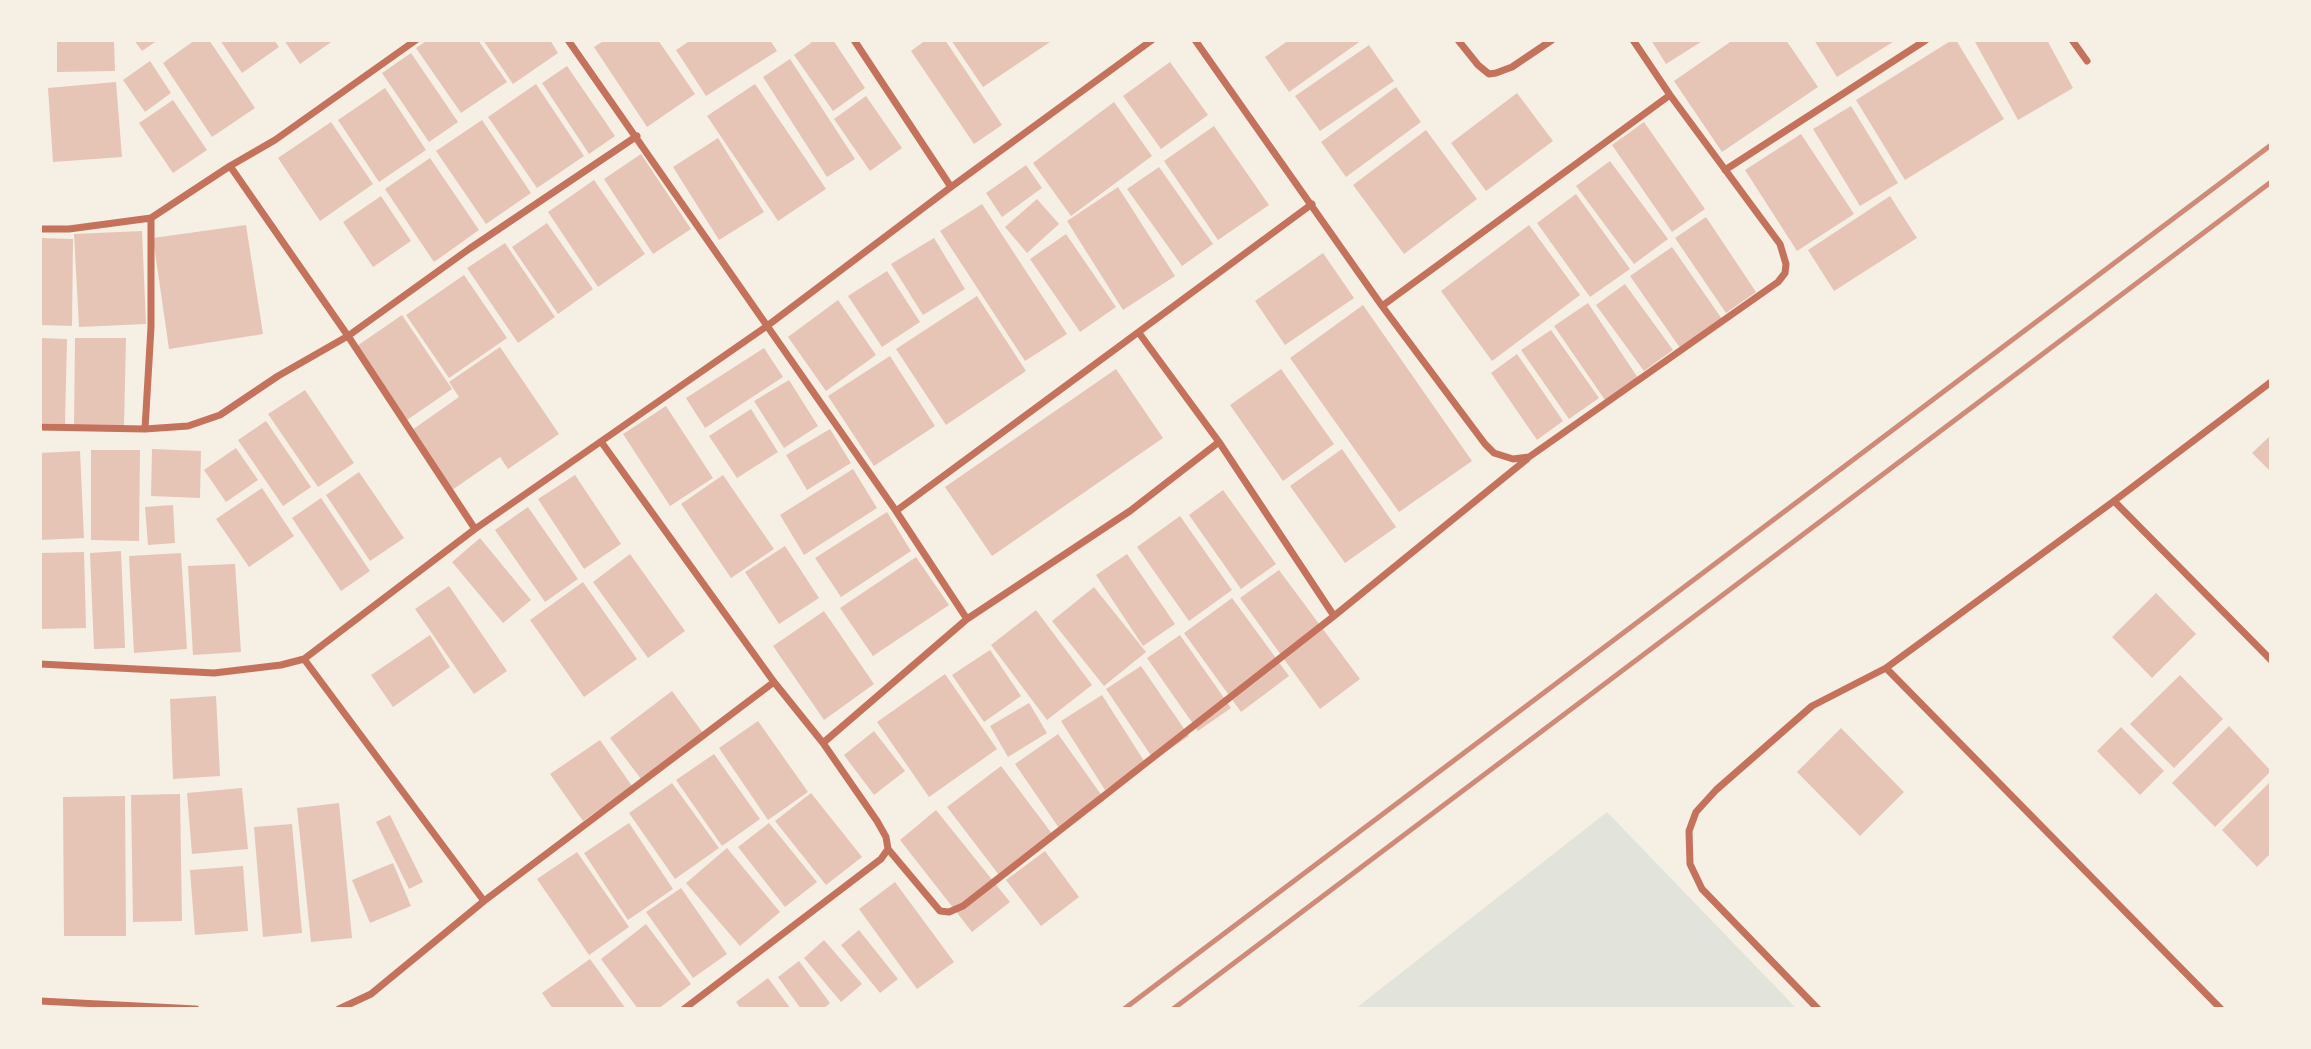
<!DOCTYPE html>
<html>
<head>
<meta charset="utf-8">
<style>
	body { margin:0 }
	#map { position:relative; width:2311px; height:1049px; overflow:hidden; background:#f6efe4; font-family:"PT Sans Narrow",sans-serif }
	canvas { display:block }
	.frame { position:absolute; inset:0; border:42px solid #f6efe4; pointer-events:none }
</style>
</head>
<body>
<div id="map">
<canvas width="2311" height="1049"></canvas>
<div class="frame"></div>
</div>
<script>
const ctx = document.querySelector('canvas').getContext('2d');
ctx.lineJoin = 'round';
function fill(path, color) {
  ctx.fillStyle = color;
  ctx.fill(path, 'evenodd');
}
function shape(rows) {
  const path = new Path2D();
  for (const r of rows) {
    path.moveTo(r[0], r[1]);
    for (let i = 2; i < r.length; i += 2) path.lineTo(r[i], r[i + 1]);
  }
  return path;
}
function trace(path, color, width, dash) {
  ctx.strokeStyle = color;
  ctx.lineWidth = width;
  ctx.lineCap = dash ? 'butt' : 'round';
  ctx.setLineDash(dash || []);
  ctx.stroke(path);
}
const green = shape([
	[1607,812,1797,1009,1355,1009,1360,1005]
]);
const building = shape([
	[57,40,114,40,115,71,57,72],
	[134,40,158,40,142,51],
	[195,40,209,40,255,108,212,137,163,63],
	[220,40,274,40,279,47,242,73],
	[284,40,334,40,300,64],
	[428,40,478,40,507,82,461,113,416,48],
	[483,40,550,40,558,53,513,84],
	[605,40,658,40,695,94,647,127,594,47],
	[691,40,770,40,777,51,706,96,676,50],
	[815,40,833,40,865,88,833,111,794,55],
	[926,40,945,40,1002,125,974,144,911,51],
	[951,40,1053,40,983,87],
	[1289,40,1362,40,1289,92,1265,57],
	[1651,40,1704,40,1666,64],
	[1733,40,1786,40,1818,87,1722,152,1674,81],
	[1814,40,1896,40,1837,77],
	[1952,40,1956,40,2004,119,1905,180,1856,100],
	[1974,40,2047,40,2073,88,2018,120],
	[1369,45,1394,81,1320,131,1295,96],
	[411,53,458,122,429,142,382,73],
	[790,59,855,159,827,177,763,77],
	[150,61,171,93,145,112,123,80],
	[1170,62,1208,115,1161,149,1123,96],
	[567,66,615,136,589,154,542,83],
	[116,82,122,157,53,162,48,88],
	[536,84,584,156,537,188,488,117],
	[755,84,826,189,778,221,707,116],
	[1396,87,1421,122,1346,177,1321,142],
	[385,88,426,150,379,182,338,120],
	[1517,93,1553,141,1486,191,1451,143],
	[866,96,902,148,870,171,834,119],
	[173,100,207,150,173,173,139,123],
	[1114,102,1152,156,1071,216,1033,163],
	[1851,106,1898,183,1860,206,1813,129],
	[482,120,531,193,486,224,436,151],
	[331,122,373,184,320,221,278,158],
	[1644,122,1705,209,1672,232,1612,145],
	[1214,126,1269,205,1218,240,1164,161],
	[1426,130,1477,199,1404,254,1353,185],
	[1801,134,1854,214,1797,251,1745,170],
	[718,138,764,212,719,240,673,167],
	[641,154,691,229,653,254,604,179],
	[430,158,479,230,434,262,385,189],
	[1610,161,1668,239,1634,264,1576,186],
	[1026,165,1042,188,1002,217,986,193],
	[1159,167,1213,244,1182,266,1127,189],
	[594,180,645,254,598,287,548,212],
	[1118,187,1175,276,1123,310,1067,221],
	[1576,194,1630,269,1590,297,1537,223],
	[381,196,411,241,373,267,343,222],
	[1890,196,1917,238,1834,291,1808,250],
	[1037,199,1059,224,1027,253,1005,227],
	[982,204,1067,334,1025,361,940,231],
	[1706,217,1756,292,1726,313,1675,238],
	[547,223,593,289,558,314,512,247],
	[246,225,263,334,169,349,153,238],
	[1529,225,1580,295,1492,361,1441,291],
	[142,231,146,324,79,327,74,234],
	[1066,234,1116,307,1080,332,1030,259],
	[40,238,73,239,72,326,40,325],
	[934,238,965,289,923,315,891,264],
	[505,243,555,317,518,343,467,268],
	[1672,247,1722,319,1680,348,1630,276],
	[1323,253,1354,298,1285,345,1255,301],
	[887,271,920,322,882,347,848,296],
	[464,275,507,338,449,378,406,315],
	[1625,284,1673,350,1644,371,1596,305],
	[977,296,1026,371,946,425,896,349],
	[838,300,876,355,826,391,788,337],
	[1588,303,1638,378,1605,400,1554,326],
	[1363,305,1472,461,1399,512,1290,358],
	[402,315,452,389,407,420,357,346],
	[1551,330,1599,398,1569,419,1521,350],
	[40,338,67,339,65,424,40,423],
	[75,338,126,338,124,426,74,425],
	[500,347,559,434,508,469,500,457,452,490,412,430,459,397,449,382],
	[764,348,783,377,705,428,686,398],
	[1517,354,1563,421,1537,440,1491,373],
	[890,356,935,426,874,466,828,396],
	[1116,369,1163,438,992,556,945,487],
	[1281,369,1334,444,1283,481,1230,405],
	[789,380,818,426,784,448,754,401],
	[305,390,354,463,318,487,268,414],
	[666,406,713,478,670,506,623,434],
	[751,409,778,452,737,478,709,436],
	[266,421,311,487,283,506,238,440],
	[830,429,851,463,807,490,786,455],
	[2271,435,2271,472,2252,453],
	[236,448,258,480,226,502,204,470],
	[152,449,201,451,200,498,151,496],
	[1342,449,1396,527,1345,563,1290,486],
	[91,450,140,450,139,541,91,540],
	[80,451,84,538,40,540,40,453],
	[853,469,877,508,804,555,780,515],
	[359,472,404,538,370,561,326,495],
	[575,475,621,544,584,569,538,499],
	[723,475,774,549,731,578,681,504],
	[262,488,294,536,249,567,216,519],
	[1223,490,1276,564,1241,589,1189,515],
	[321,498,370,571,341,591,292,518],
	[173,505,175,543,148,545,145,507],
	[528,507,578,579,545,602,495,530],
	[887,512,911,551,841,597,815,558],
	[1180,516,1232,590,1189,621,1137,547],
	[480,538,531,600,503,623,452,562],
	[785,546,819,598,779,624,745,572],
	[121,551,125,648,94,649,90,553],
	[84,552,86,628,40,629,40,553],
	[181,553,187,649,134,653,129,556],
	[630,554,685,631,648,658,593,582],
	[1127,554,1175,624,1143,646,1096,575],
	[916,557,949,605,873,656,840,608],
	[235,564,241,652,193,655,188,566],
	[1279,570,1360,679,1320,709,1240,598],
	[583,582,637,659,584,697,530,620],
	[449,586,507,671,474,694,415,609],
	[1094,587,1146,652,1104,686,1052,621],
	[2156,593,2196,634,2152,678,2112,637],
	[1232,598,1289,676,1241,712,1184,633],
	[1036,610,1092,685,1047,720,991,645],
	[824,611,874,684,824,720,773,646],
	[430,635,450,667,393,707,371,675],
	[1180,635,1231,708,1198,731,1147,658],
	[990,650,1021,696,984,722,952,675],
	[1141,666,1189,736,1154,760,1106,689],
	[945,674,997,749,929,797,877,722],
	[2180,675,2223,719,2174,768,2130,724],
	[672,691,703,733,641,779,610,738],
	[1102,695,1146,764,1105,790,1061,721],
	[216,696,220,776,173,779,170,699],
	[1029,703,1047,733,1008,757,990,726],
	[758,721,808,792,768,820,719,748],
	[2229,726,2271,771,2215,827,2172,783],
	[2121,727,2164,771,2140,795,2097,751],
	[1841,728,1904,792,1860,836,1797,772],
	[874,731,905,771,874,795,844,755],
	[1058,734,1105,800,1061,831,1015,764],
	[600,740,632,786,583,821,550,774],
	[714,754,760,819,722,846,676,780],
	[1001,766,1053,835,999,875,947,807],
	[2271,781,2271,853,2257,867,2222,830],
	[672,783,719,848,675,879,629,813],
	[242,788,248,849,192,854,187,793],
	[811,793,862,857,826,885,775,821],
	[180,794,182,921,133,922,131,795],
	[125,796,126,936,64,936,63,797],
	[339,803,352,938,311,942,297,808],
	[936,810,1010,902,972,932,900,840],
	[390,815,423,882,409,889,376,822],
	[629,823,673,889,628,920,584,853],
	[769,823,817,882,785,907,738,847],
	[292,824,302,933,263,937,254,827],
	[727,848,780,912,740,946,686,883],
	[1045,851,1079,897,1041,926,1006,880],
	[577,852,629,927,589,955,537,879],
	[393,863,411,906,370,923,352,880],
	[243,866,248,931,195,935,190,870],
	[895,882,954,962,917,989,859,909],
	[681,888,727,954,693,978,646,912],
	[646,924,691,984,658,1009,638,1009,601,959],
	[859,930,898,979,880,993,841,945],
	[824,940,862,984,841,1002,804,958],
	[590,959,626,1009,553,1009,542,993],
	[799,961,830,1003,823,1009,801,1009,778,977],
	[768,978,791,1009,741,1009,736,1002]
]);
const minor = shape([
	[568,40,896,511,967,619,1130,511,1219,442],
	[854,40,951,187],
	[1195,40,1382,306,1485,444,1494,453,1513,459,1529,457,1778,282,1785,273,1786,264,1780,244,1670,95,1633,40],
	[1458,40,1478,65,1489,74,1496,73,1512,67,1552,40],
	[2072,40,2087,61],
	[230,166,348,336,475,529],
	[1725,170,1926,40],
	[40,229,69,229,151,218,230,166,275,140,416,40],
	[1382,306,1670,95],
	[1139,333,1219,442,1334,616],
	[40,427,145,429,188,426,220,415,278,376,348,336,469,249,637,136],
	[145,429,151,327,151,218],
	[602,443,774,682,823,743,877,821,886,837,888,849,881,859,684,1009],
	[2114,501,2271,660],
	[896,511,1312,204],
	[304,659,484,901],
	[40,664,214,673,281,665,304,659,475,529,767,326,951,187,1152,40],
	[1886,668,2221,1009],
	[823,743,967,619],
	[888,849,940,911,949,912,963,906,1334,616,1527,459],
	[40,1001,196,1009],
	[339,1009,371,994,484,901,774,682],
	[1818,1009,1702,889,1690,864,1689,831,1696,812,1716,790,1812,706,1886,668,2114,501,2271,382]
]);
const rail = shape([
	[1124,1009,2271,145],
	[1173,1009,2271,182]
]);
fill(green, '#e2e4dc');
fill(building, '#e6c5b7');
trace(minor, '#c5725c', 7);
trace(rail, '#cf8b77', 5);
</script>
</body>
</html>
